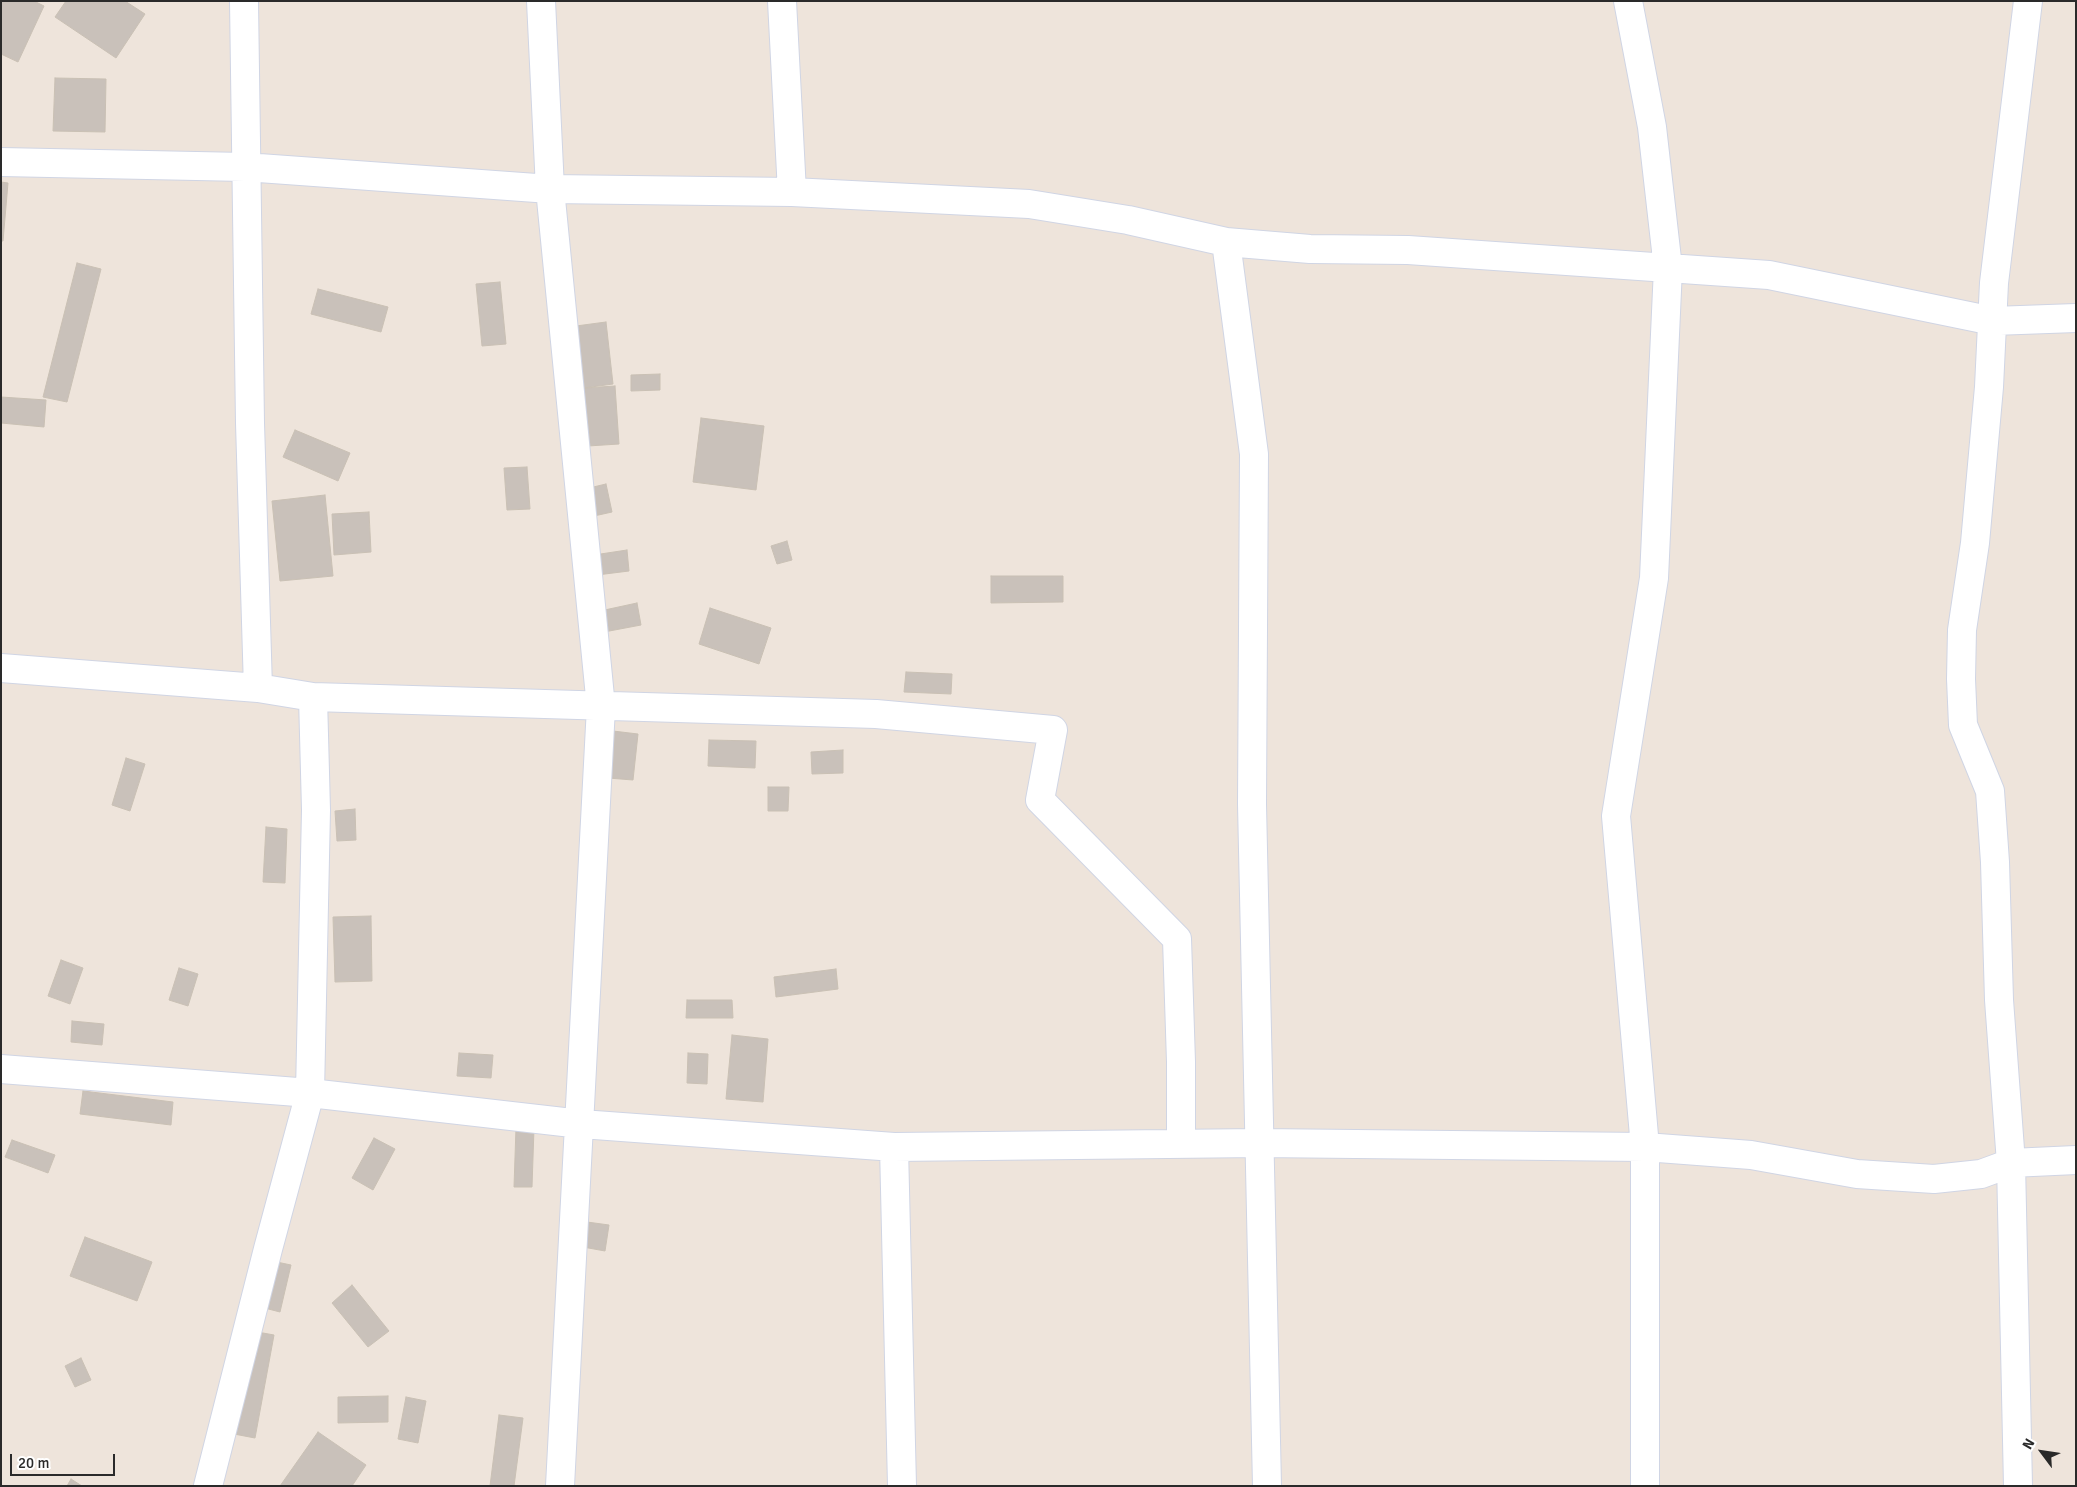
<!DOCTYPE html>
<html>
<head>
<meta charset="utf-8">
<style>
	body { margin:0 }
	#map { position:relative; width:2077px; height:1487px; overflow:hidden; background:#eee4db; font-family:Signika,sans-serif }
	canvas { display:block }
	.frame { position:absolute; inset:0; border:2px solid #2a2a2a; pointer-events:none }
	.north { position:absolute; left:2017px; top:1427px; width:50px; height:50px; -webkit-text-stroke:4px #fff; paint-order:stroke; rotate:301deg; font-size:14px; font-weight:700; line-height:20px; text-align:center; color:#2a2a2a }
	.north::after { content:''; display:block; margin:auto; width:18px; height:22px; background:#2a2a2a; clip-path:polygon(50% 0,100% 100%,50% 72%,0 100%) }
	.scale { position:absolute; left:10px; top:1454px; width:105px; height:22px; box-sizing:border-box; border:2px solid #2a2a2a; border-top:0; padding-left:6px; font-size:15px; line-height:18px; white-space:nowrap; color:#2a2a2a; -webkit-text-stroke:4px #fff; paint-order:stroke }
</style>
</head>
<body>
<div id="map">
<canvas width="2077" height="1487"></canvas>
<div class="frame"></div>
<div class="north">N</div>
<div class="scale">20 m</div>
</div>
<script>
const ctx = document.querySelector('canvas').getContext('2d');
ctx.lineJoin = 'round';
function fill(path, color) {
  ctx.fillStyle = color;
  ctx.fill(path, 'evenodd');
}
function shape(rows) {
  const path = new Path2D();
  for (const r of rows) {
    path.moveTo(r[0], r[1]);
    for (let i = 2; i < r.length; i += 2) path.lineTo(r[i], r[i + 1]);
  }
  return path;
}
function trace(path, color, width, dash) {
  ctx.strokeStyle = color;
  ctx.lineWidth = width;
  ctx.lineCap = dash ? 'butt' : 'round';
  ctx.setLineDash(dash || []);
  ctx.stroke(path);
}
const building = shape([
	[1,1,34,1,44,6,18,62,1,54,1,1],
	[66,1,125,1,145,14,116,58,55,17,66,1],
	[55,78,106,79,105,132,53,131,55,78],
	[1,182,8,183,3,241,1,241,1,182],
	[77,263,101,269,67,402,43,397,77,263],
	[500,282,506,344,482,346,476,284,500,282],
	[318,289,388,307,381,332,311,314,318,289],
	[606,322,613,384,584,388,576,326,606,322],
	[660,374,660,390,631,391,631,375,660,374],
	[615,386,619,444,588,446,584,388,615,386],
	[1,397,46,400,44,427,1,423,1,397],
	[701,418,764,426,756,490,693,482,701,418],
	[295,430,350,453,338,481,283,457,295,430],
	[527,467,530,509,507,510,504,468,527,467],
	[606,484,612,512,594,516,589,488,606,484],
	[325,495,333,576,280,581,272,501,325,495],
	[369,512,371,552,334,555,332,514,369,512],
	[787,541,792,560,777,564,771,546,787,541],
	[627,550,629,571,597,575,594,555,627,550],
	[991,576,1063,576,1063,602,991,603,991,576],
	[637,603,641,625,604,632,600,611,637,603],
	[710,608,771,628,759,664,699,644,710,608],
	[906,672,952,674,951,694,904,692,906,672],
	[613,731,638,734,633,780,608,778,613,731],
	[709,740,756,741,755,768,708,766,709,740],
	[843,750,843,773,812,774,811,752,843,750],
	[126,758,145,764,130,811,112,805,126,758],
	[768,787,789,787,788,811,768,811,768,787],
	[355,809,356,840,337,841,335,811,355,809],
	[266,827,287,829,285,883,263,882,266,827],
	[371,916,372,981,335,982,333,917,371,916],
	[61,960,83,968,70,1004,48,996,61,960],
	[179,968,198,974,188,1006,169,1000,179,968],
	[836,969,838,989,776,997,774,977,836,969],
	[687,1000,732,1000,733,1018,686,1018,687,1000],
	[72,1021,104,1024,102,1045,71,1042,72,1021],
	[732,1035,768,1039,763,1102,726,1099,732,1035],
	[459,1053,493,1055,491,1078,457,1076,459,1053],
	[688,1053,708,1054,707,1084,687,1083,688,1053],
	[83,1091,173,1102,171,1125,80,1114,83,1091],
	[516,1128,534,1128,532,1187,514,1187,516,1128],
	[374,1138,395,1149,373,1190,352,1178,374,1138],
	[12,1140,55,1155,48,1173,5,1157,12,1140],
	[587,1222,609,1225,605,1251,583,1247,587,1222],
	[85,1237,152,1262,137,1301,70,1276,85,1237],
	[267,1260,291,1265,280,1312,257,1306,267,1260],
	[352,1285,389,1331,368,1347,332,1303,352,1285],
	[252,1331,274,1335,255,1438,234,1434,252,1331],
	[81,1358,91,1380,75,1387,65,1366,81,1358],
	[388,1396,388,1422,338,1423,338,1397,388,1396],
	[406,1397,426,1401,418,1443,398,1439,406,1397],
	[499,1415,523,1418,514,1486,490,1486,499,1415],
	[318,1432,366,1465,352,1486,280,1486,318,1432],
	[71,1479,82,1486,67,1486,71,1479]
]);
const minor = shape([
	[244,1,250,423,258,688],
	[541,1,550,189,601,707,560,1486],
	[782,1,792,192],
	[1628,1,1652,127,1668,268,1654,578,1616,816,1645,1147,1645,1486],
	[1,162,245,167,550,189,792,192,1029,204,1128,220,1226,242,1310,249,1408,250,1769,275,1993,321,2076,318],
	[1226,242,1254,454,1252,804,1267,1486],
	[1,668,258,688,313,697,876,714,1053,730,1040,800,1177,939,1181,1062,1181,1144],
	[1,1069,310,1093,581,1124,894,1147,1259,1143,1645,1147,1751,1155,1857,1174,1934,1179,1981,1174,2011,1163,2076,1160],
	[894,1147,902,1486],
	[208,1486,268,1249,310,1093,316,810,313,697],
	[2018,1486,2011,1163,1999,1000,1995,862,1990,791,1963,725,1961,679,1962,630,1975,543,1989,387,1994,283,2028,1]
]);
fill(building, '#c9c1ba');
trace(building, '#c9c0b4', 1);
trace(minor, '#d0d5e4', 30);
trace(minor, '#fff', 28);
</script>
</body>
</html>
